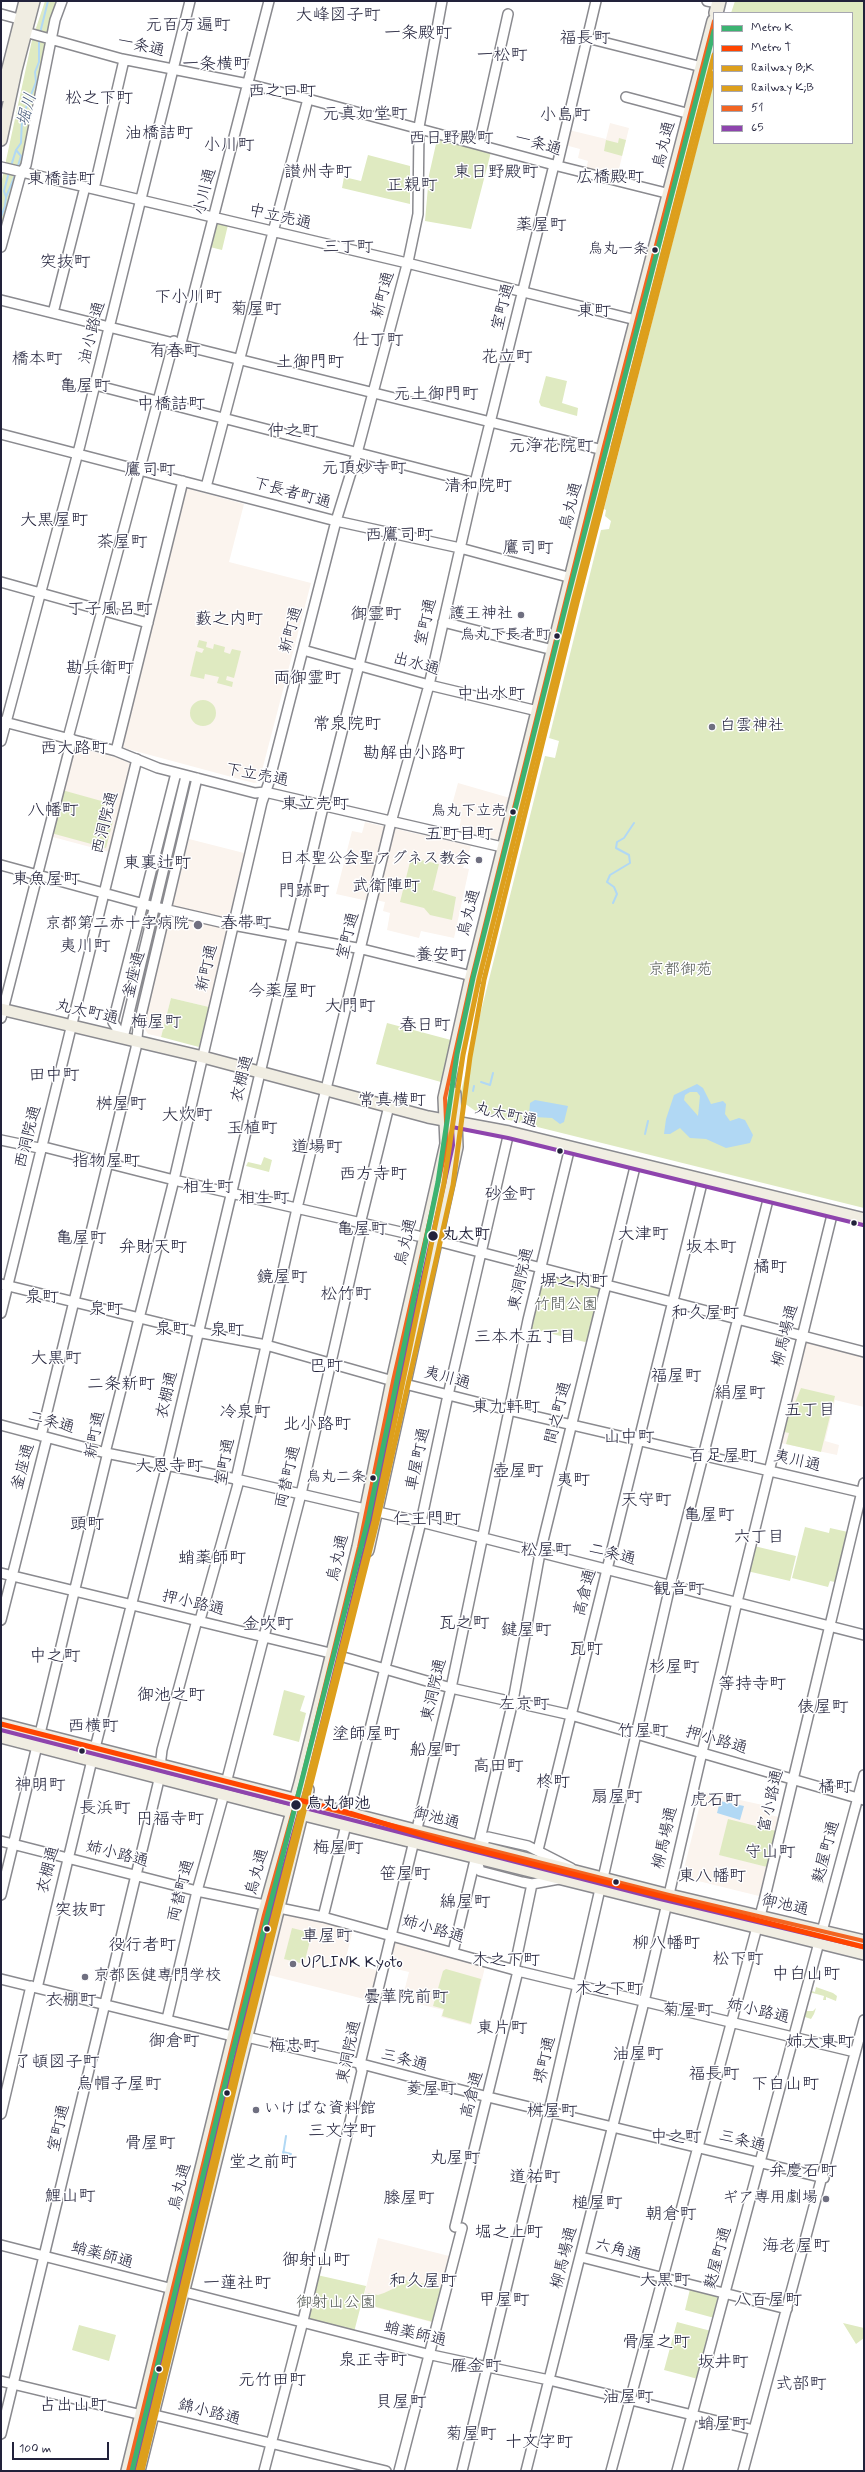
<!DOCTYPE html>
<html>
<head>
<meta charset="utf-8">
<style>
	body { margin:0 }
	#map { position:relative; width:865px; height:2472px; overflow:hidden; background:#fff; font-family:Mynerve,sans-serif }
	canvas { display:block }
	.frame { position:absolute; inset:0; border:2px solid #22223b; pointer-events:none }
	.legend { position:absolute; left:713px; top:12px; width:140px; height:132px; box-sizing:border-box; background:#fff; border:1px solid #a7a7b1; margin:0; padding:5px 7px; list-style:none; font-size:12px; color:#22223b }
	.legend li { display:flex; align-items:center; gap:8px; height:20px }
	.legend b { width:20px; border:1px solid #a7a7b1 }
	.scale { position:absolute; left:12px; top:2442px; width:97px; height:18px; box-sizing:border-box; border:2px solid #22223b; border-top:0; padding-left:5px; font-size:12px; line-height:14px; white-space:nowrap; color:#22223b; -webkit-text-stroke:3px #fff; paint-order:stroke }
</style>
</head>
<body>
<div id="map">
<canvas width="865" height="2472"></canvas>
<div class="frame"></div>
<ul class="legend">
<li><b style="height:5px;background:#3cb371"></b>Metro K</li>
<li><b style="height:5px;background:#ff4500"></b>Metro T</li>
<li><b style="height:5px;background:#dd9f1c"></b>Railway B;K</li>
<li><b style="height:5px;background:#dd9f1c"></b>Railway K;B</li>
<li><b style="height:5px;background:#f26522"></b>51</li>
<li><b style="height:5px;background:#8e44ad"></b>65</li>
</ul>
<div class="scale">100 m</div>
</div>
<script>
const ctx = document.querySelector('canvas').getContext('2d');
ctx.lineJoin = 'round';
function fill(path, color) {
  ctx.fillStyle = color;
  ctx.fill(path, 'evenodd');
}
function shape(rows) {
  const path = new Path2D();
  for (const r of rows) {
    if (r.length === 3) {
      path.moveTo(r[0] + r[2], r[1]);
      path.arc(r[0], r[1], r[2], 0, 2 * Math.PI);
      continue;
    }
    path.moveTo(r[0], r[1]);
    for (let i = 2; i < r.length; i += 2) path.lineTo(r[i], r[i + 1]);
  }
  return path;
}
function trace(path, color, width, dash) {
  ctx.strokeStyle = color;
  ctx.lineWidth = width;
  ctx.lineCap = dash ? 'butt' : 'round';
  ctx.setLineDash(dash || []);
  ctx.stroke(path);
}
function label(font, color, halo, rows, align = 'center') {
  ctx.font = font + ' Mynerve,"Klee One",sans-serif';
  ctx.lineWidth = 3;
  ctx.setLineDash([]);
  ctx.textBaseline = 'middle';
  ctx.strokeStyle = halo;
  ctx.fillStyle = color;
  for (const [text, x, y, turn = 0] of rows) {
    ctx.save();
    ctx.translate(x, y);
    ctx.rotate((+turn || 0) * Math.PI / 180);
    ctx.textAlign = isNaN(turn) ? turn : align;
    if (halo) ctx.strokeText(text, 0, 0);
    ctx.fillText(text, 0, 0);
    ctx.restore();
  }
}
const built = shape([
	[610,123,629,128,617,177,586,170,588,161,578,158,580,149,565,145,569,130,606,139],
	[186,488,244,504,229,562,311,583,259,782,254,783,124,748,123,738],
	[71,746,118,758,132,764,109,852,49,836],
	[458,783,510,798,500,840,459,830,461,819,449,816],
	[365,822,386,827,368,901,336,894,352,831,362,833],
	[392,828,471,846,463,868,469,869,454,938,421,931,419,938,387,930,390,913,383,911,385,902,376,900],
	[189,839,244,853,209,1007,171,998,161,1037,148,1034,143,1026],
	[807,1341,864,1354,864,1407,835,1400,825,1441,839,1445,837,1455,780,1443,804,1343],
	[703,1792,772,1807,770,1815,779,1817,759,1896,682,1877],
	[285,1912,353,1929,345,1962,380,1971,372,2001,269,1975],
	[398,1941,485,1967,471,2025,441,2017,443,2010,402,2000,409,1972,388,1967,395,1942],
	[378,2238,453,2257,435,2323,362,2304]
]);
const green = shape([
	[45,1,58,1,45,43,48,47,20,167,13,183,1,231,2,179,32,40],
	[735,1,864,1,864,1208,477,1112,464,1103,460,1095,545,756,555,758,559,741,549,738,601,530,609,529,611,521,605,516,606,510,604,509,714,81,714,143,852,143,852,13,731,13],
	[619,138,626,140,622,156,604,151,606,140,618,143],
	[443,139,491,152,471,229,425,221,429,175,436,144],
	[368,155,410,166,410,204,342,188,344,177,361,181],
	[220,223,228,225,222,250,210,247,216,225],
	[546,376,567,381,562,403,578,408,577,416,541,406,539,402],
	[199,640,207,642,206,647,213,649,214,644,225,647,224,652,230,654,232,649,241,651,234,678,227,676,226,680,233,682,232,687,217,683,219,677,205,674,204,679,190,676,196,651,202,653,204,649,197,647],
	[203,713,13],
	[62,790,105,802,101,817,113,821,106,848,51,833],
	[411,858,439,864,432,893,433,890,456,897,452,920,430,915,424,908,400,902],
	[171,998,209,1007,199,1047,161,1037],
	[387,1023,451,1040,441,1082,376,1064],
	[264,1157,272,1160,269,1172,246,1166,248,1162,261,1165],
	[541,1272,603,1288,589,1340,585,1342,532,1329,529,1325],
	[801,1388,835,1396,821,1452,786,1444,789,1433,784,1432,791,1405,794,1405],
	[805,1527,829,1533,830,1528,848,1532,835,1582,830,1581,828,1587,792,1578],
	[754,1546,796,1556,790,1581,747,1571],
	[284,1690,305,1696,300,1711,306,1713,299,1742,273,1735],
	[728,1819,776,1831,767,1867,719,1855],
	[292,1928,312,1933,304,1964,284,1959],
	[446,1969,481,1979,471,2024,442,2016,444,2009,433,2006,443,1971],
	[816,1987,833,1993,837,1996,836,2001,826,1997,826,2000,823,2000,824,1996,809,1992,808,1998,812,1999,808,2000,805,2011,813,2011,816,2008,814,2014,811,2019,802,2016,809,1990,815,1992],
	[317,2275,366,2286,354,2332,306,2320],
	[405,2280,442,2287,433,2322,365,2304,368,2293,378,2295,384,2293,397,2287,398,2284],
	[690,2289,723,2297,718,2319,685,2310],
	[677,2322,711,2331,698,2379,664,2370],
	[843,2323,864,2328,864,2338,856,2344],
	[79,2325,116,2335,109,2361,72,2350]
]);
const water = shape([
	[697,1084,703,1088,711,1104,723,1101,726,1104,725,1114,730,1121,739,1118,745,1120,753,1135,750,1143,726,1148,706,1139,690,1138,680,1128,670,1134,664,1134,666,1119,674,1095],
	[690,1092,697,1092,700,1096,698,1116,684,1100,685,1095],
	[535,1100,568,1106,564,1122,560,1124,552,1118,534,1117,529,1115,530,1103],
	[720,1801,744,1806,740,1820,717,1813]
]);
const stream = shape([
	[40,33,48,1],
	[16,150,21,156,17,169],
	[11,166,16,150,21,143,22,118,36,82,35,72,39,62,39,39],
	[6,197,16,173],
	[1,217,5,206,6,197,4,191,9,172],
	[613,903,617,894,614,887,607,882,610,875,630,863,629,855,616,848,617,842,624,838,634,823],
	[481,1082,490,1085,493,1073],
	[473,1091,474,1086],
	[645,1134,648,1121],
	[286,2136,283,2155,290,2155],
	[283,2152,291,2154]
]);
const minor = shape([
	[707,1,718,3],
	[1,14,19,19],
	[25,32,122,59,248,84,308,99,554,165,670,194],
	[587,38,710,69],
	[626,97,690,114],
	[479,144,508,14],
	[557,166,596,1],
	[1,167,407,263,644,322],
	[94,189,124,60],
	[1,247,20,177,26,165,55,20,62,1],
	[1,300,611,452],
	[53,313,85,187],
	[181,343,269,1],
	[95,385,475,483],
	[1,434,336,521,460,548,579,580],
	[206,487,308,99],
	[1,582,148,623],
	[443,622,553,650],
	[303,650,429,685,546,713],
	[1,721,116,751,158,768,255,793,265,792,511,849],
	[68,738,174,341],
	[1,741,80,445,190,1],
	[116,751,183,481],
	[1,865,155,907,233,925,362,949,480,978],
	[1,1018,72,739],
	[123,1038,113,1022,176,773],
	[123,1038,186,776],
	[1,1140,39,1148,44,1147,174,1180,418,1236,864,1352],
	[1,1284,197,1332,266,1345,393,1381,508,1410,864,1493],
	[1,1313,137,759],
	[1,1425,106,1453,236,1479,421,1522,864,1635],
	[41,1436,136,1048,138,1028,197,778],
	[1,1573,326,1652,451,1688,571,1715,864,1800],
	[1,1620,47,1438],
	[200,1620,238,1484,236,1479,298,1204,390,826,429,685,475,483,554,165],
	[95,1748,167,1465,325,799,392,535],
	[226,1783,301,1494,362,1226,361,1220,389,1106],
	[349,1814,421,1522,448,1395,509,1132],
	[1,1841,197,1891,323,1917,522,1972,855,2052],
	[478,1846,488,1837,528,1846,571,1868],
	[538,1850,703,1179],
	[476,1858,480,1871,522,1882,532,1884,559,1879],
	[603,1878,670,1586,769,1196],
	[1,1895,107,1456,106,1449,174,1180,262,802,269,782,336,521,357,453,409,257,418,214,419,127,442,1],
	[323,1917,346,1825],
	[453,1952,513,1701,540,1553,636,1163],
	[514,1970,532,1884],
	[1,1979,228,2035,251,2038,354,2062,488,2097,824,2178],
	[37,1988,92,1760],
	[167,2019,197,1891,224,1794],
	[1,2114,31,1986],
	[455,2227,518,1971],
	[1,2245,427,2354,549,2380,754,2430],
	[581,2257,787,2309],
	[1,2381,142,2415,159,2416,386,2471],
	[1,2434,158,1784,162,1750,197,1620],
	[264,2471,302,2325,362,2071,360,2064,451,1688,528,1320,570,1147],
	[399,2471,462,2228],
	[462,2471,549,2111,600,1889],
	[526,2471,644,2002,737,1602,833,1211],
	[611,2471,764,1901,864,1483],
	[677,2471,864,1775],
	[743,2471,864,2020]
]);
const major = shape([
	[1,96,25,1],
	[1,140,16,70,34,1],
	[1,1009,203,1057,428,1117,509,1132,864,1219],
	[1,1724,661,1893,864,1941],
	[1,1737,276,1808,864,1954]
]);
const highway = shape([
	[716,13,719,1],
	[367,1550,456,1147,454,1094],
	[128,2471,264,1915,301,1783,359,1547,393,1381,447,1144,445,1098,472,977,603,450,714,21],
	[138,2471,307,1790]
]);
const bus1 = shape([
	[310,1776,304,1803,669,1895,864,1941],
	[128,2471,264,1915,301,1783,359,1547,393,1381,447,1144,445,1098,472,977,603,450,714,21]
]);
const bus2 = shape([
	[1,1730,660,1899,863,1947],
	[134,2471,270,1917,307,1784,365,1548,399,1382,453,1145,452,1127,508,1138,863,1225]
]);
const rail1 = shape([
	[138,2471,237,2060,374,1521,444,1183,463,1055,479,979,573,602,714,55]
]);
const rail2 = shape([
	[142,2471,241,2061,377,1522,453,1185,470,1057,484,980,577,603,714,73]
]);
const metro1 = shape([
	[132,2471,231,2059,368,1520,438,1182,457,1054,473,978,567,601,714,31]
]);
const metro2 = shape([
	[1,1724,346,1812,445,1842,864,1947]
]);
const markers = [
	[655,250,3.5,"#22223b"],
	[521,615,4,"#6f6f80"],
	[557,636,3.5,"#22223b"],
	[712,727,4,"#6f6f80"],
	[513,812,3.5,"#22223b"],
	[479,860,4,"#6f6f80"],
	[198,925,5,"#6f6f80"],
	[560,1151,3.5,"#22223b"],
	[854,1223,3.5,"#22223b"],
	[433,1236,5.5,"#22223b"],
	[373,1478,3.5,"#22223b"],
	[82,1751,3.5,"#22223b"],
	[296,1805,5.5,"#22223b"],
	[616,1882,3.5,"#22223b"],
	[267,1929,3.5,"#22223b"],
	[293,1964,4,"#6f6f80"],
	[85,1977,4,"#6f6f80"],
	[227,2093,3.5,"#22223b"],
	[256,2110,4,"#6f6f80"],
	[826,2199,4,"#6f6f80"],
	[159,2369,3.5,"#22223b"]
];
const busNames = [
	["烏丸一条",648,250],
	["烏丸下長者町",550,636],
	["烏丸下立売",506,812],
	["烏丸二条",366,1478]
];
const streetNames = [
	["一条通",141,47,13],
	["一条通",538,145,16],
	["烏丸通",665,145,-76],
	["小川通",206,192,-76],
	["中立売通",280,218,13],
	["新町通",384,295,-75],
	["室町通",504,307,-76],
	["油小路通",93,333,-76],
	["下長者町通",292,494,15],
	["烏丸通",572,506,-76],
	["室町通",427,622,-77],
	["新町通",292,630,-75],
	["出水通",416,665,15],
	["下立売通",257,776,11],
	["西洞院通",106,823,-76],
	["烏丸通",470,913,-76],
	["室町通",349,936,-76],
	["新町通",208,968,-77],
	["釜座通",135,975,-76],
	["丸太町通",87,1013,13],
	["衣棚通",243,1079,-76],
	["丸太町通",506,1116,13],
	["西洞院通",29,1137,-76],
	["烏丸通",407,1242,-77],
	["東洞院通",522,1279,-77],
	["柳馬場通",786,1336,-76],
	["夷川通",447,1379,15],
	["衣棚通",168,1395,-77],
	["間之町通",559,1413,-76],
	["二条通",51,1423,15],
	["新町通",96,1435,-79],
	["車屋町通",419,1459,-78],
	["室町通",226,1462,-80],
	["夷川通",797,1462,13],
	["釜座通",24,1467,-75],
	["両替町通",289,1477,-77],
	["二条通",612,1555,14],
	["烏丸通",339,1558,-77],
	["高倉通",586,1593,-76],
	["押小路通",193,1604,13],
	["東洞院通",435,1690,-77],
	["押小路通",716,1741,16],
	["富小路通",772,1801,-77],
	["御池通",436,1819,14],
	["柳馬場通",666,1838,-77],
	["麩屋町通",827,1852,-75],
	["姉小路通",117,1855,14],
	["衣棚通",49,1870,-76],
	["烏丸通",258,1872,-75],
	["両替町通",182,1891,-76],
	["御池通",785,1906,13],
	["姉小路通",433,1930,16],
	["姉小路通",758,2012,13],
	["東洞院通",350,2052,-78],
	["堺町通",546,2060,-77],
	["三条通",404,2061,14],
	["高倉通",473,2095,-76],
	["室町通",60,2128,-77],
	["三条通",742,2142,14],
	["烏丸通",181,2187,-76],
	["六角通",618,2251,14],
	["蛸薬師通",102,2256,15],
	["柳馬場通",565,2258,-76],
	["麩屋町通",719,2258,-75],
	["蛸薬師通",415,2335,13],
	["錦小路通",209,2413,14]
];
const poiNames = [
	["護王神社",513,615],
	["白雲神社",720,727,"left"],
	["日本聖公会聖アグネス教会",471,860],
	["京都第二赤十字病院",189,925],
	["UPLINK Kyoto",301,1964,"left"],
	["京都医健専門学校",93,1977,"left"],
	["いけばな資料館",264,2110,"left"],
	["ギア専用劇場",818,2199]
];
const parkNames = [
	["京都御苑",680,971],
	["竹間公園",566,1306],
	["御射山公園",336,2304]
];
const stopNames = [
	["丸太町",442,1236],
	["烏丸御池",306,1805]
];
const neighbourhoodNames = [
	["大峰図子町",338,16],
	["元百万遍町",188,26],
	["一条殿町",418,34],
	["福長町",585,39],
	["一松町",502,56],
	["一条横町",216,65],
	["西之口町",282,92],
	["松之下町",99,99],
	["元真如堂町",365,115],
	["小島町",565,116],
	["油橋詰町",159,134],
	["西日野殿町",451,139],
	["小川町",229,146],
	["讃州寺町",318,173],
	["東日野殿町",496,173],
	["広橋殿町",610,178],
	["東橋詰町",61,180],
	["正親町",412,186],
	["薬屋町",541,226],
	["三丁町",348,248],
	["突抜町",65,263],
	["下小川町",188,298],
	["菊屋町",256,310],
	["東町",594,312],
	["仕丁町",378,341],
	["有春町",175,352],
	["花立町",507,358],
	["橋本町",37,360],
	["土御門町",310,363],
	["亀屋町",85,387],
	["元土御門町",436,395],
	["中橋詰町",171,405],
	["仲之町",293,432],
	["元浄花院町",551,447],
	["元頂妙寺町",364,469],
	["鷹司町",150,471],
	["清和院町",478,487],
	["大黒屋町",54,521],
	["西鷹司町",399,536],
	["茶屋町",122,543],
	["鷹司町",528,549],
	["丁子風呂町",110,610],
	["御霊町",376,615],
	["藪之内町",229,620],
	["勘兵衛町",100,669],
	["両御霊町",307,679],
	["中出水町",491,695],
	["常泉院町",347,725],
	["西大路町",74,749],
	["勘解由小路町",414,754],
	["東立売町",315,805],
	["八幡町",53,811],
	["五町目町",459,835],
	["東裏辻町",157,864],
	["東魚屋町",46,880],
	["武衛陣町",386,887],
	["門跡町",304,892],
	["春帯町",246,924],
	["夷川町",85,947],
	["養安町",441,956],
	["今薬屋町",282,992],
	["大門町",350,1007],
	["梅屋町",156,1023],
	["春日町",425,1026],
	["田中町",54,1076],
	["常真横町",392,1101],
	["桝屋町",121,1105],
	["大炊町",187,1116],
	["玉植町",252,1129],
	["道場町",317,1148],
	["指物屋町",106,1162],
	["西方寺町",373,1175],
	["相生町",208,1188],
	["砂金町",510,1195],
	["相生町",264,1199],
	["亀屋町",362,1230],
	["大津町",643,1235],
	["亀屋町",81,1239],
	["弁財天町",153,1248],
	["坂本町",711,1248],
	["橘町",770,1268],
	["鏡屋町",282,1278],
	["塀之内町",574,1282],
	["松竹町",346,1295],
	["泉町",42,1298],
	["泉町",106,1310],
	["和久屋町",705,1314],
	["泉町",172,1330],
	["泉町",227,1331],
	["三本木五丁目",525,1338],
	["大黒町",56,1359],
	["巴町",326,1367],
	["福屋町",676,1377],
	["二条新町",121,1385],
	["絹屋町",740,1394],
	["東九軒町",506,1408],
	["五丁目",810,1411],
	["冷泉町",245,1413],
	["北小路町",317,1425],
	["山中町",629,1438],
	["百足屋町",723,1457],
	["大恩寺町",169,1467],
	["壺屋町",518,1472],
	["夷町",573,1481],
	["天守町",646,1501],
	["亀屋町",709,1516],
	["仁王門町",427,1520],
	["頭町",87,1525],
	["六丁目",759,1538],
	["松屋町",546,1551],
	["蛸薬師町",212,1559],
	["観音町",679,1590],
	["瓦之町",464,1624],
	["金吹町",268,1625],
	["鍵屋町",526,1631],
	["瓦町",586,1650],
	["中之町",55,1657],
	["杉屋町",674,1668],
	["等持寺町",752,1685],
	["御池之町",171,1696],
	["左京町",524,1705],
	["俵屋町",823,1708],
	["西横町",93,1727],
	["竹屋町",643,1732],
	["塗師屋町",366,1735],
	["船屋町",435,1751],
	["高田町",498,1767],
	["柊町",553,1783],
	["神明町",40,1786],
	["橘町",835,1788],
	["扇屋町",617,1798],
	["虎石町",716,1801],
	["長浜町",105,1809],
	["円福寺町",170,1820],
	["梅屋町",338,1849],
	["守山町",770,1853],
	["笹屋町",405,1875],
	["東八幡町",712,1877],
	["綿屋町",465,1903],
	["突抜町",80,1911],
	["車屋町",327,1937],
	["柳八幡町",666,1944],
	["役行者町",142,1946],
	["松下町",738,1960],
	["木之下町",506,1961],
	["中白山町",806,1975],
	["木之下町",609,1990],
	["曇華院前町",406,1998],
	["衣棚町",71,2001],
	["菊屋町",688,2011],
	["東片町",502,2029],
	["御倉町",174,2042],
	["姉大東町",820,2043],
	["梅忠町",294,2047],
	["油屋町",638,2055],
	["了頓図子町",57,2063],
	["福長町",714,2075],
	["烏帽子屋町",119,2085],
	["下白山町",785,2085],
	["菱屋町",431,2090],
	["桝屋町",552,2112],
	["三文字町",342,2132],
	["中之町",676,2138],
	["骨屋町",150,2144],
	["丸屋町",455,2159],
	["堂之前町",263,2163],
	["弁慶石町",803,2172],
	["道祐町",535,2178],
	["鯉山町",70,2197],
	["滕屋町",409,2199],
	["槌屋町",597,2204],
	["朝倉町",671,2215],
	["堀之上町",509,2233],
	["海老屋町",796,2247],
	["御射山町",316,2261],
	["大黒町",665,2281],
	["和久屋町",423,2282],
	["一蓮社町",237,2284],
	["甲屋町",504,2301],
	["八百屋町",768,2301],
	["骨屋之町",656,2343],
	["泉正寺町",373,2361],
	["坂井町",723,2363],
	["雁金町",476,2367],
	["元竹田町",272,2381],
	["式部町",801,2385],
	["油屋町",628,2398],
	["貝屋町",401,2403],
	["占出山町",73,2406],
	["蛸屋町",723,2425],
	["菊屋町",471,2435],
	["十文字町",539,2443]
];
const waterNames = [
	["堀川",28,110,-75]
];
fill(built, '#fbf4ee');
fill(green, '#dfeac1');
fill(water, '#b1d8f4');
trace(stream, '#b1d8f4', 2);
trace(minor, '#8a8a8f', 12);
trace(major, '#8a8a8f', 14);
trace(highway, '#8a8a8f', 16);
trace(minor, '#fff', 9);
trace(major, '#f0ede2', 11);
trace(highway, '#f0ede2', 13);
trace(bus1, '#f26522', 4);
trace(bus2, '#8e44ad', 4);
trace(rail1, '#dd9f1c', 5);
trace(rail2, '#dd9f1c', 5);
trace(metro1, '#3cb371', 5);
trace(metro2, '#ff4500', 5);
for (const [x, y, r, color] of markers) {
  const dot = new Path2D();
  dot.arc(x, y, r, 0, 2 * Math.PI);
  ctx.fillStyle = color;
  ctx.fill(dot);
  trace(dot, '#fff', 1.5);
}
label('15px', '#22223b', '#fff', busNames, 'right');
label('16px', '#22223b', '#fff', streetNames);
label('16px', '#22223b', '#fff', poiNames, 'right');
label('16px', '#535954', '#fff', parkNames);
label('bold 16px', '#22223b', '#fff', stopNames, 'left');
label('17px', '#22223b', '#fff', neighbourhoodNames);
label('italic 17px', '#485c7a', '#fff', waterNames);
</script>
</body>
</html>
